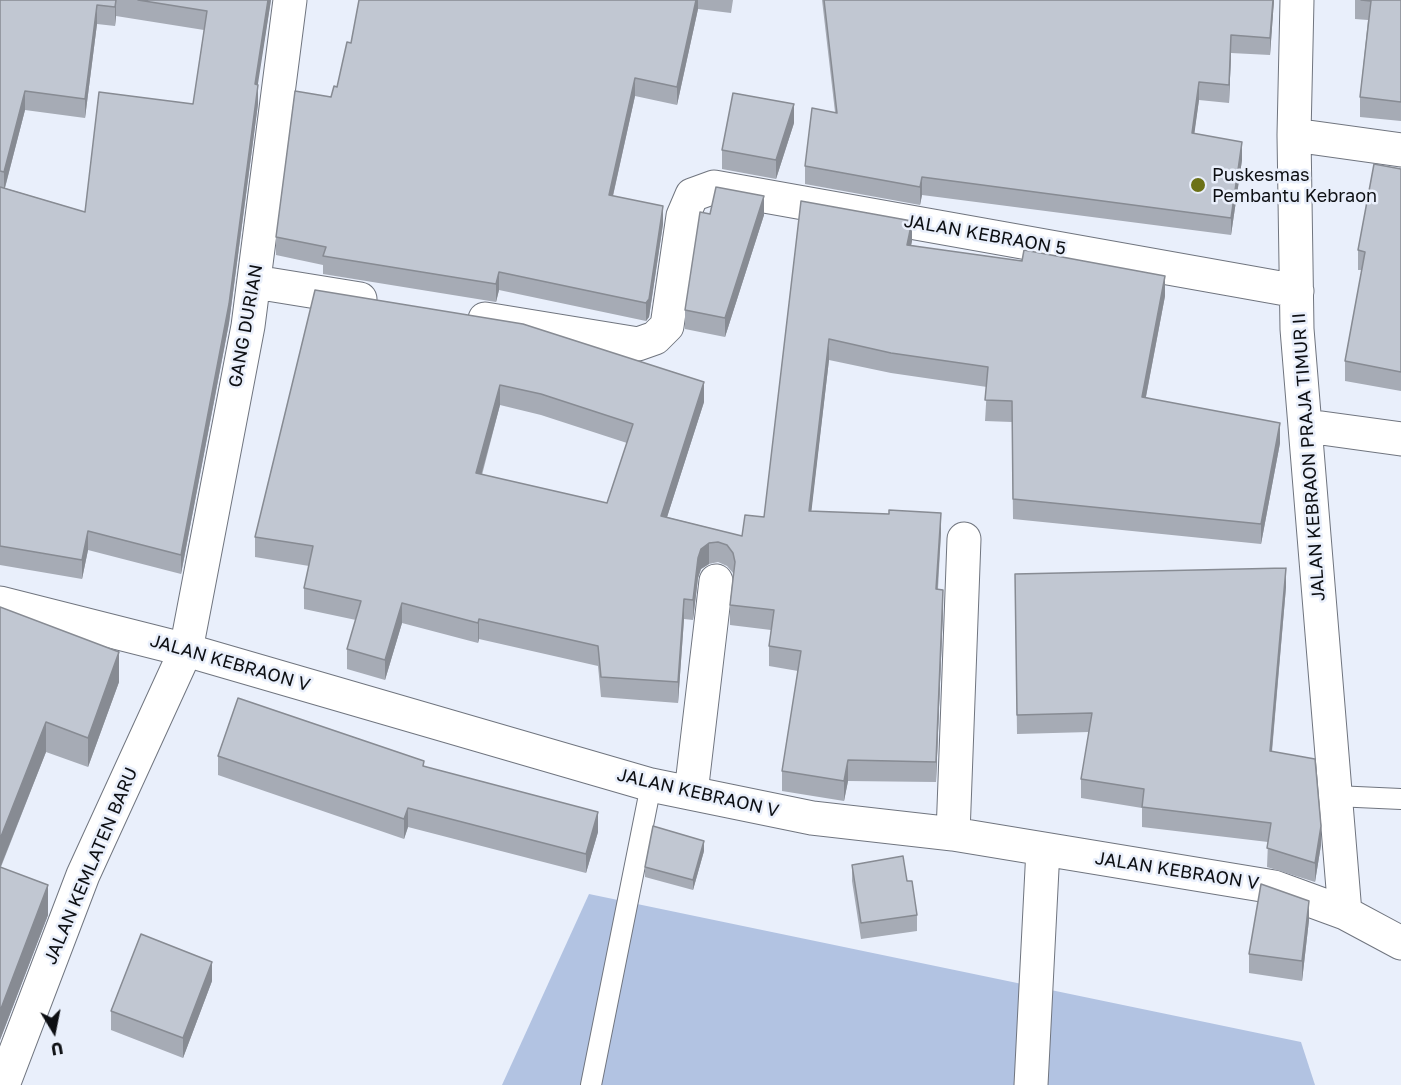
<!DOCTYPE html>
<html>
<head>
<meta charset="utf-8">
<style>
	body { margin:0 }
	#map { position:relative; width:1401px; height:1085px; overflow:hidden; background:#e9effb; font-family:"Golos Text",sans-serif }
	canvas { display:block }
	.north { position:absolute; left:24px; top:1001px; width:60px; height:60px; -webkit-text-stroke:4px #e9effb; paint-order:stroke; rotate:170deg; font-size:16px; font-weight:700; line-height:24px; text-align:center; color:#0d0f13 }
	.north::after { content:''; display:block; margin:auto; width:21px; height:27px; background:#0d0f13; clip-path:polygon(50% 0,100% 100%,50% 72%,0 100%) }
</style>
</head>
<body>
<div id="map">
<canvas width="1401" height="1085"></canvas>
<div class="north">U</div>
</div>
<script>
const ctx = document.querySelector('canvas').getContext('2d');
ctx.lineJoin = 'round';
function fill(path, color) {
  ctx.fillStyle = color;
  ctx.fill(path, 'evenodd');
}
function shape(rows) {
  const path = new Path2D();
  for (const r of rows) {
    path.moveTo(r[0], r[1]);
    for (let i = 2; i < r.length; i += 2) path.lineTo(r[i], r[i + 1]);
  }
  return path;
}
function trace(path, color, width, dash) {
  ctx.strokeStyle = color;
  ctx.lineWidth = width;
  ctx.lineCap = dash ? 'butt' : 'round';
  ctx.setLineDash(dash || []);
  ctx.stroke(path);
}
function label(font, color, halo, rows, align = 'center') {
  ctx.font = font + ' "Golos Text",sans-serif';
  ctx.lineWidth = 5;
  ctx.setLineDash([]);
  ctx.textBaseline = 'middle';
  ctx.strokeStyle = halo;
  ctx.fillStyle = color;
  for (const [text, x, y, turn = 0] of rows) {
    ctx.save();
    ctx.translate(x, y);
    ctx.rotate((+turn || 0) * Math.PI / 180);
    ctx.textAlign = isNaN(turn) ? turn : align;
    if (halo) ctx.strokeText(text, 0, 0);
    ctx.fillText(text, 0, 0);
    ctx.restore();
  }
}
const green = shape([
	[589,894,1301,1042,1315,1085,502,1085]
]);
const service = shape([
	[1335,796,1401,799],
	[591,1085,651,785]
]);
const minor = shape([
	[1297,0,1294,135,1297,329,1345,913],
	[1294,135,1401,150],
	[255,282,360,299],
	[485,319,638,344,655,338,667,326,683,216,692,195,714,187,1297,291],
	[1307,426,1401,439],
	[0,603,186,650,651,785,812,818,953,834,1274,887,1345,913,1401,943],
	[691,793,716,581],
	[953,834,964,539],
	[3,1085,83,875,186,650,248,326,290,0],
	[1031,1085,1043,849]
]);
const wall = shape([
	[0,0,271,0,257,85,258,104,229,323,181,574,88,550,82,579,0,565],
	[116,16,204,30,193,104,85,212,5,188,25,110,85,118,97,24,115,26],
	[359,0,733,0,731,13,698,9,677,105,635,96,613,196,663,224,649,317,646,321,499,290,496,302,323,274,323,265,276,255,276,237,331,97,337,87,351,43],
	[822,0,1274,0,1270,55,1231,53,1229,103,1199,100,1194,133,1242,160,1231,235,922,195,920,205,805,184,805,166,835,112],
	[1355,0,1401,0,1401,121,1360,117,1360,97,1368,20,1355,19],
	[794,123,776,179,722,169,722,150],
	[1401,169,1401,391,1345,381,1345,361,1362,270,1358,270,1358,250],
	[801,201,912,241,911,245,1165,296,1146,397,1280,443,1261,544,1013,519,1012,422,985,421,987,387,891,373,829,360,811,511,941,533,938,589,943,610,936,782,848,781,844,801,782,791,782,771,798,671,769,666,769,646,771,630,730,625,730,605,733,573,727,566,718,562,709,564,701,569,698,578,693,620,684,619,678,703,601,697,598,666,479,639,478,643,402,623,385,680,347,669,347,649,356,620,304,609,304,588,309,566,255,557,255,537,315,290,704,402,667,517,742,536,764,517],
	[500,405,541,415,627,443,607,503,482,475],
	[710,214,764,215,725,337,685,329,685,310],
	[1015,574,1286,587,1272,752,1321,845,1315,882,1267,867,1268,842,1142,827,1142,808,1081,798,1081,779,1089,732,1017,734],
	[0,607,119,682,88,767,46,752,1,867,48,915,0,1040],
	[218,756,424,767,598,832,586,873,408,827,404,839,218,775],
	[704,851,693,890,645,877,645,867],
	[852,865,917,915,917,931,861,939,852,881],
	[1309,920,1302,981,1249,973,1249,954],
	[212,981,183,1058,111,1030,111,1011]
]);
const shadedWall = shape([
	[116,0,116,16,115,26,115,7],
	[268,0,271,0,255,103,255,84],
	[696,0,698,0,698,9,677,105,677,87],
	[1273,0,1274,0,1270,55,1270,38],
	[97,5,97,24,85,118,85,99],
	[1231,35,1231,53,1229,103,1229,85],
	[635,78,635,96,609,213,609,195],
	[1199,82,1199,100,1192,151,1192,133],
	[258,85,258,104,229,323,181,574,181,555],
	[25,91,25,110,4,191,4,172],
	[794,104,794,123,776,179,776,160],
	[1242,142,1242,160,1231,235,1231,218],
	[922,177,922,195,920,205,920,187],
	[764,196,764,215,725,337,725,318],
	[663,206,663,224,649,317,646,321,646,303],
	[912,221,912,241,907,265,907,245],
	[499,272,499,290,496,302,496,284],
	[1165,276,1165,296,1142,417,1142,397],
	[829,339,829,360,809,532,809,511],
	[704,382,704,402,661,536,661,516],
	[500,385,500,405,476,494,476,473],
	[1280,423,1280,443,1261,544,1261,524],
	[941,513,941,533,936,609,936,589],
	[88,531,88,550,82,579,82,560],
	[709,543,709,564,701,569,698,578,693,620,693,600,698,558,701,549],
	[1286,568,1286,587,1270,771,1270,751],
	[943,590,943,610,936,782,936,762],
	[684,599,684,619,678,703,678,682],
	[402,603,402,623,385,680,385,660],
	[479,619,479,639,478,643,478,623],
	[119,652,119,682,88,767,88,738],
	[46,722,46,752,0,868,0,839],
	[848,760,848,781,844,801,844,781],
	[408,808,408,827,404,839,404,819],
	[598,812,598,832,586,873,586,854],
	[1321,826,1321,845,1315,882,1315,863],
	[704,841,704,851,693,890,693,880],
	[48,885,48,915,0,1040,0,1011],
	[1309,901,1309,920,1302,981,1302,961],
	[212,962,212,981,183,1058,183,1038]
]);
const building = shape([
	[0,0,116,0,115,7,97,5,85,99,25,91,4,172,0,171,0,0],
	[138,0,268,0,255,84,258,85,229,304,181,555,88,531,82,560,0,546,0,187,85,212,99,92,193,104,207,11,138,0],
	[359,0,696,0,677,87,635,78,609,195,663,206,649,299,646,303,499,272,496,284,323,256,326,247,276,237,295,91,331,97,334,86,337,87,347,42,351,43,359,0],
	[824,0,1273,0,1270,38,1231,35,1229,85,1199,82,1192,133,1242,142,1231,218,922,177,920,187,805,166,812,108,837,113,824,0],
	[1361,0,1401,0,1401,102,1360,97,1371,1,1361,0],
	[733,93,794,104,776,160,722,150,733,93],
	[1374,164,1401,169,1401,372,1345,361,1365,252,1358,250,1374,164],
	[716,187,764,196,725,318,685,310,700,212,710,214,716,187],
	[801,201,912,221,907,245,1022,261,1024,250,1165,276,1142,397,1280,423,1261,524,1013,499,1012,401,985,400,988,367,891,353,829,339,809,511,889,514,889,510,941,513,936,589,943,590,936,762,848,760,844,781,782,771,801,651,769,646,774,610,730,605,735,562,733,553,727,545,718,542,709,543,701,549,698,558,693,600,684,599,678,682,601,677,598,646,479,619,478,623,402,603,385,660,347,649,361,601,304,588,313,546,255,537,315,290,523,324,704,382,661,516,742,536,745,515,764,517,801,201],
	[500,385,541,394,633,424,607,503,476,473,500,385],
	[1286,568,1270,751,1315,759,1321,826,1315,863,1267,848,1271,823,1142,807,1144,789,1081,779,1092,713,1017,715,1015,574,1286,568],
	[0,607,119,652,88,738,46,722,0,839,0,607],
	[238,698,424,761,423,766,598,812,586,854,408,808,404,819,218,756,238,698],
	[653,826,704,841,693,880,645,867,653,826],
	[903,856,907,881,912,881,917,915,861,923,852,865,903,856],
	[0,867,48,885,0,1011,0,867],
	[1261,884,1309,901,1302,961,1249,954,1261,884],
	[141,934,212,962,183,1038,111,1011,141,934]
]);
const markers = [
	[1198,185,8,"#6c7117"]
];
const poiNames = [
	["Puskesmas",1212,175],
	["Pembantu Kebraon",1212,196]
];
const streetNames = [
	["JALAN KEBRAON 5",985,235,10],
	["GANG DURIAN",246,326,-80],
	["JALAN KEBRAON PRAJA TIMUR II",1309,457,-94],
	["JALAN KEBRAON V",230,663,16],
	["JALAN KEBRAON V",698,793,13],
	["JALAN KEMLATEN BARU",91,866,-67],
	["JALAN KEBRAON V",1177,871,9]
];
fill(green, '#b2c3e2');
trace(service, '#70757f', 22);
trace(minor, '#70757f', 35);
trace(service, '#fff', 20);
trace(minor, '#fff', 33);
fill(wall, '#a6abb5');
fill(shadedWall, '#878b93');
fill(building, '#c1c7d2');
trace(building, '#878b93', 1.5);
for (const [x, y, r, color] of markers) {
  const dot = new Path2D();
  dot.arc(x, y, r, 0, 2 * Math.PI);
  ctx.fillStyle = color;
  ctx.fill(dot);
  trace(dot, '#e9effb', 2);
}
label('18px', '#0d0f13', '#e9effb', poiNames, 'left');
label('18px', '#0d0f13', '#e9effb', streetNames);
</script>
</body>
</html>
